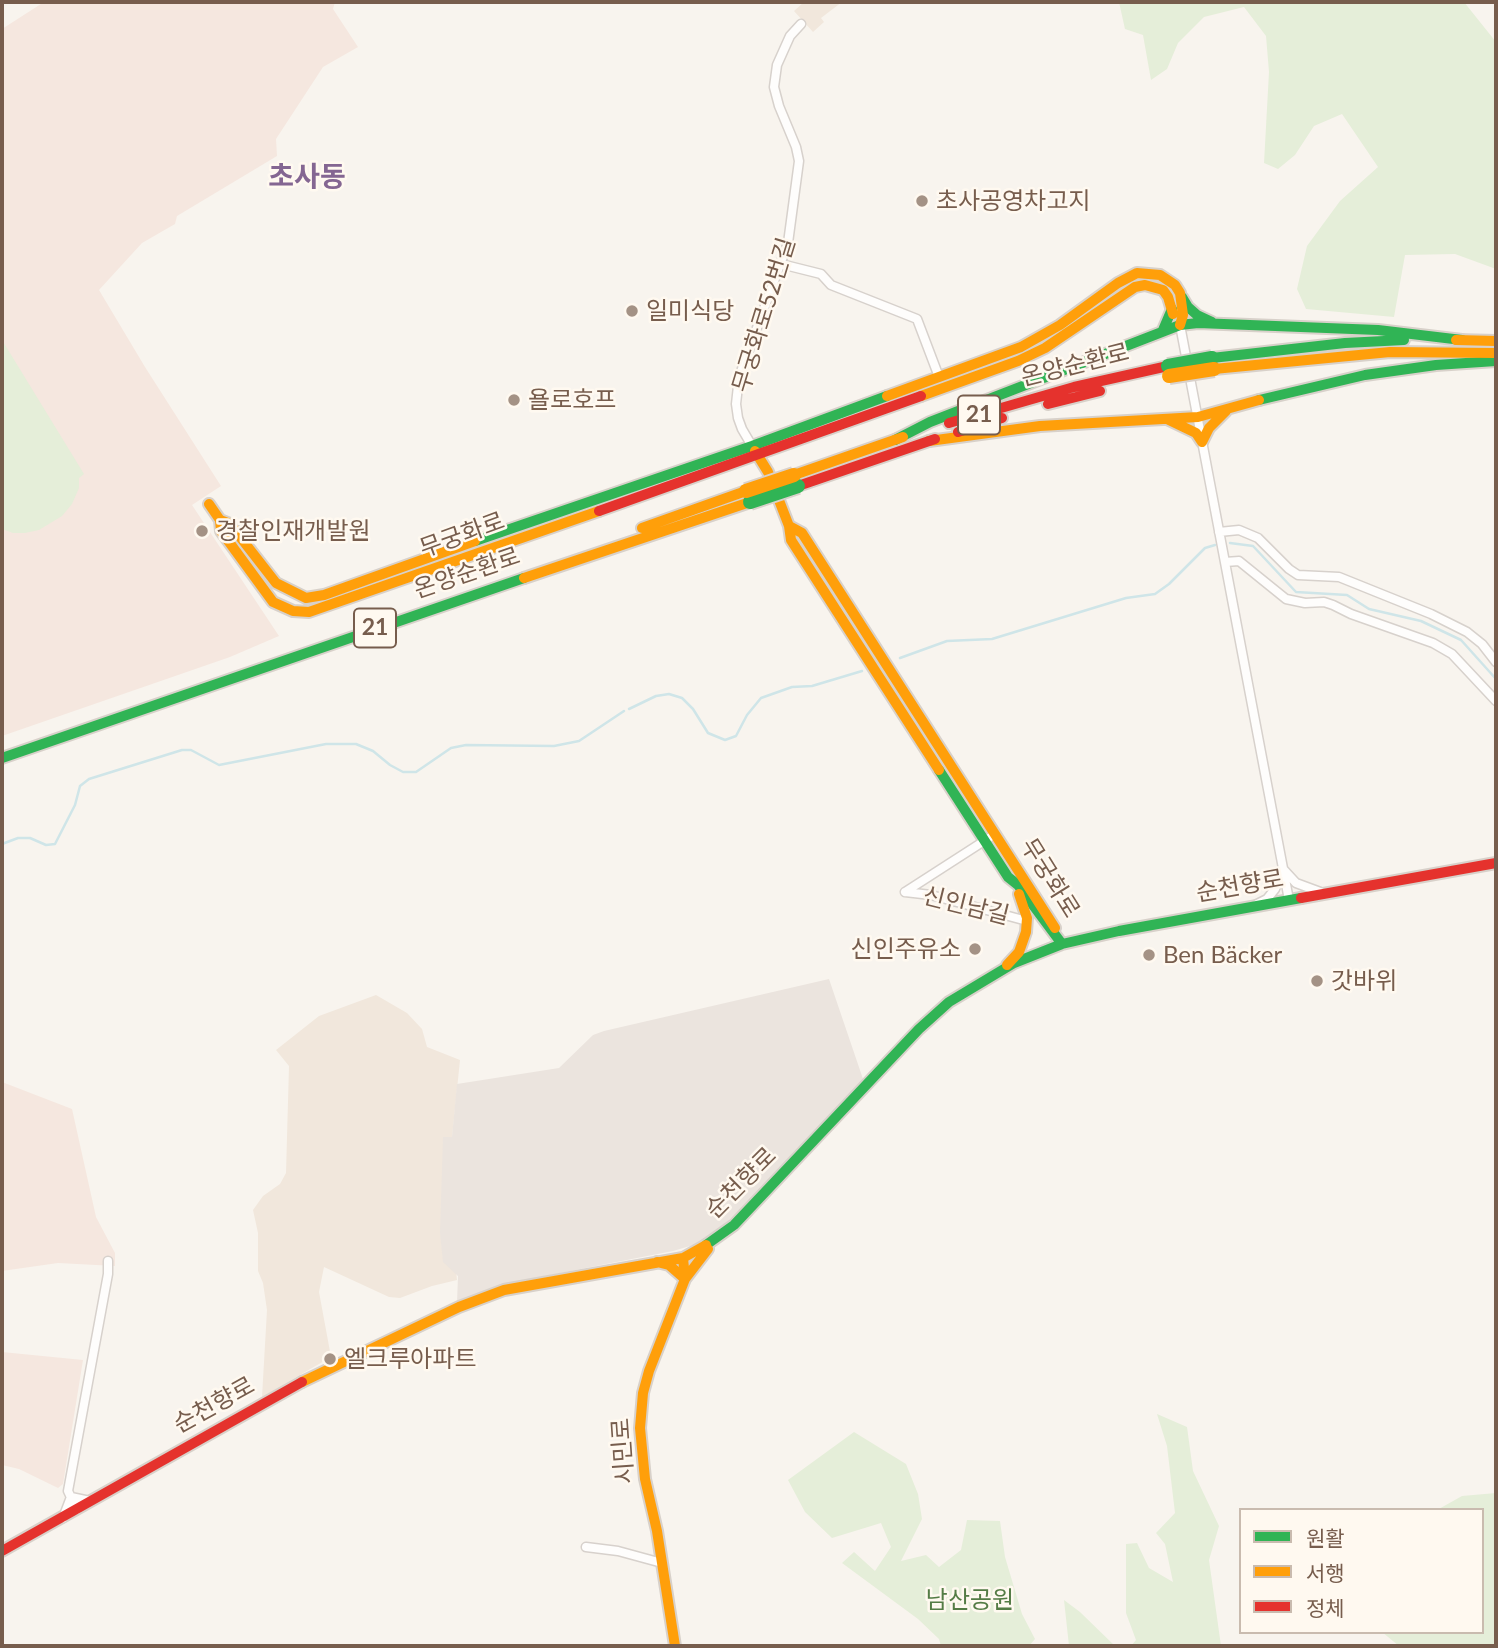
<!DOCTYPE html>
<html>
<head>
<meta charset="utf-8">
<style>
	body { margin:0 }
	#map { position:relative; width:1498px; height:1648px; overflow:hidden; background:#f8f4ee; font-family:Lato,"Noto Sans KR",sans-serif }
	canvas { display:block }
	.frame { position:absolute; inset:0; border:4px solid #775d4d; pointer-events:none }
	.legend { position:absolute; left:1239px; top:1508px; width:245px; height:126px; box-sizing:border-box; background:#fff9f0; border:2px solid #c9bbaf; margin:0; padding:9px 12px; list-style:none; font-size:21px; color:#775d4d }
	.legend li { display:flex; align-items:center; gap:14px; height:35px }
	.legend b { width:35px; border:2px solid #c9bbaf }
</style>
</head>
<body>
<div id="map">
<canvas width="1498" height="1648"></canvas>
<div class="frame"></div>
<ul class="legend">
<li><b style="height:9px;background:#30b455"></b>원활</li>
<li><b style="height:9px;background:#ff9f0a"></b>서행</li>
<li><b style="height:9px;background:#e5322d"></b>정체</li>
</ul>
</div>
<script>
const ctx = document.querySelector('canvas').getContext('2d');
ctx.lineJoin = 'round';
function fill(path, color) {
  ctx.fillStyle = color;
  ctx.fill(path, 'evenodd');
}
function shape(rows) {
  const path = new Path2D();
  for (const r of rows) {
    path.moveTo(r[0], r[1]);
    for (let i = 2; i < r.length; i += 2) path.lineTo(r[i], r[i + 1]);
  }
  return path;
}
function trace(path, color, width, dash) {
  ctx.strokeStyle = color;
  ctx.lineWidth = width;
  ctx.lineCap = dash ? 'butt' : 'round';
  ctx.setLineDash(dash || []);
  ctx.stroke(path);
}
function label(font, color, halo, rows, align = 'center') {
  ctx.font = font + ' Lato,"Noto Sans KR",sans-serif';
  ctx.lineWidth = 5;
  ctx.setLineDash([]);
  ctx.textBaseline = 'middle';
  ctx.strokeStyle = halo;
  ctx.fillStyle = color;
  for (const [text, x, y, turn = 0] of rows) {
    ctx.save();
    ctx.translate(x, y);
    ctx.rotate((+turn || 0) * Math.PI / 180);
    ctx.textAlign = isNaN(turn) ? turn : align;
    if (halo) ctx.strokeText(text, 0, 0);
    ctx.fillText(text, 0, 0);
    ctx.restore();
  }
}
const residential = shape([
	[804,2,842,2,821,18,824,22,813,32,794,11],
	[376,995,407,1013,422,1029,427,1047,460,1060,452,1138,443,1137,457,1280,432,1286,400,1298,389,1297,324,1267,319,1292,331,1357,262,1397,267,1310,263,1283,258,1271,258,1233,253,1210,263,1196,280,1184,286,1173,289,1066,276,1050,319,1016]
]);
const commercial = shape([
	[44,2,335,2,333,9,358,47,323,67,276,139,277,156,177,216,175,224,142,243,99,290,145,367,221,486,192,505,279,636,230,657,2,736,2,29],
	[2,1082,72,1109,96,1217,115,1253,115,1266,58,1263,2,1271],
	[2,1352,83,1360,63,1484,58,1488,19,1469,2,1465]
]);
const industrial = shape([
	[829,979,863,1079,823,1125,745,1205,715,1233,697,1244,673,1251,514,1282,457,1303,458,1276,443,1262,440,1233,443,1137,452,1137,457,1084,559,1068,593,1035,604,1031]
]);
const green = shape([
	[1119,2,1464,2,1496,42,1496,269,1455,254,1405,255,1394,317,1306,309,1297,289,1307,246,1340,201,1378,167,1342,114,1314,126,1295,155,1278,169,1264,163,1269,72,1266,36,1244,7,1204,17,1178,43,1167,69,1151,80,1143,35,1125,29],
	[2,340,84,474,79,478,79,488,72,504,62,516,39,530,25,533,13,533,2,529],
	[1157,1414,1187,1427,1193,1471,1219,1526,1209,1560,1221,1646,1131,1646,1136,1640,1126,1613,1126,1544,1137,1543,1149,1568,1173,1582,1165,1544,1156,1533,1175,1513,1167,1446],
	[854,1432,906,1464,918,1494,922,1519,901,1561,926,1555,939,1567,961,1550,967,1520,1000,1521,1005,1557,1022,1614,1035,1639,1029,1646,941,1646,939,1639,918,1619,842,1563,854,1552,875,1571,891,1547,881,1523,832,1538,805,1512,788,1480],
	[1496,1493,1496,1646,1399,1646,1382,1632,1482,1632,1482,1510,1437,1510,1462,1496],
	[1064,1600,1080,1612,1115,1646,1069,1646]
]);
const stream = shape([
	[1230,543,1253,546,1296,592,1347,595,1369,609,1421,621,1461,640,1496,679],
	[900,658,947,641,992,639,1126,598,1155,594,1169,584,1205,548,1215,545],
	[629,709,656,696,669,694,682,698,693,709,708,733,725,740,736,736,747,715,761,698,792,687,812,686,862,671],
	[2,844,18,838,30,838,46,845,55,844,75,805,80,786,89,779,182,750,191,750,219,765,326,744,356,744,373,751,390,765,403,772,416,772,451,748,466,745,554,746,579,741,624,711]
]);
const street = shape([
	[781,264,821,274,831,285,917,319,939,377],
	[1180,325,1289,900],
	[752,446,742,429,738,418,736,404,739,377,788,243,799,161,796,147,779,106,774,87,777,65,790,36,801,24],
	[1219,532,1239,530,1258,538,1289,569,1298,575,1339,577,1431,614,1467,632,1482,644,1496,662],
	[1225,562,1239,561,1286,599,1305,603,1324,602,1333,605,1351,614,1433,643,1452,654,1496,701],
	[1284,870,1296,883,1323,893],
	[905,892,931,895,1027,921],
	[905,892,995,834],
	[1257,904,1267,899,1275,889,1282,871],
	[77,1510,68,1491,108,1274,108,1261],
	[63,1518,71,1497,90,1501],
	[586,1547,618,1551,662,1563]
]);
const fast = shape([
	[1182,297,1188,307,1197,315,1212,322],
	[1163,330,1172,309],
	[1212,358,1345,343,1404,340],
	[1259,400,1365,375,1436,365,1496,361],
	[895,440,930,422,1180,325,1198,323,1378,330,1462,340],
	[475,541,752,446,887,396],
	[2,758,524,578],
	[939,770,1008,877,1018,885,1062,944],
	[706,1245,734,1225,919,1029,949,1002,1014,963,1062,944,1119,931,1301,898]
]);
const slow = shape([
	[1456,340,1496,341],
	[1214,369,1390,352,1495,353],
	[887,396,1021,347,1060,325,1118,283,1137,273,1160,275,1175,285,1180,293,1183,315,1180,325],
	[921,396,1018,361,1045,348,1135,287,1145,285,1163,290,1168,297,1173,314],
	[1169,420,1196,433,1202,442,1209,428,1226,411],
	[929,441,1040,426,1198,417,1259,400],
	[755,451,768,472,789,526,791,540,939,770],
	[794,475,903,437],
	[209,504,220,520,221,531,273,602,293,611,309,612,599,511],
	[220,520,230,524,276,583,306,598,324,595,475,541],
	[789,526,802,533,1055,928],
	[642,528,746,491],
	[524,578,750,502],
	[1007,965,1019,952,1026,932,1027,918,1019,894],
	[657,1262,669,1265,685,1279,708,1249],
	[302,1382,459,1307,504,1290,683,1258,706,1245],
	[675,1646,657,1531,645,1479,640,1428,643,1393,649,1371,685,1279,683,1258]
]);
const jam = shape([
	[1048,404,1100,391],
	[949,423,1074,387,1168,366],
	[958,432,1002,418],
	[798,486,935,439],
	[599,511,921,396],
	[1301,898,1496,863],
	[2,1551,302,1382]
]);
const fastBridge = shape([
	[1168,366,1212,358],
	[750,502,798,486]
]);
const slowBridge = shape([
	[1169,376,1214,369],
	[746,491,794,475]
]);
const markers = [
	[922,201,7,"#a49285"],
	[632,311,7,"#a49285"],
	[514,400,7,"#a49285"],
	[202,531,7,"#a49285"],
	[975,949,7,"#a49285"],
	[1149,955,7,"#a49285"],
	[1317,981,7,"#a49285"],
	[330,1359,7,"#a49285"]
];
const shields = [
	[979,415,42],
	[375,628,42]
];
const shieldNames = [
	["21",979,415],
	["21",375,628]
];
const poiNames = [
	["초사공영차고지",936,201],
	["일미식당",646,311],
	["욜로호프",528,400],
	["경찰인재개발원",216,531],
	["신인주유소",961,949,"right"],
	["Ben Bäcker",1163,955],
	["갓바위",1331,981],
	["엘크루아파트",344,1359]
];
const streetNames = [
	["무궁화로52번길",764,315,-73],
	["온양순환로",1075,365,-14],
	["무궁화로",462,535,-20],
	["온양순환로",467,573,-19],
	["무궁화로",1050,878,58],
	["순천향로",1240,886,-10],
	["신인남길",966,906,14],
	["순천향로",741,1183,-45],
	["순천향로",214,1405,-29],
	["시민로",623,1451,-94]
];
const parkNames = [
	["남산공원",970,1600]
];
const quarterNames = [
	["초사동",307,177]
];
fill(residential, '#f1e7dc');
fill(commercial, '#f5e7df');
fill(industrial, '#ebe4de');
fill(green, '#e5eed9');
trace(stream, '#cfe5e8', 2.5);
trace(street, '#d7d1cc', 11);
trace(fast, '#d8d1ca', 14);
trace(slow, '#d8d1ca', 14);
trace(jam, '#d8d1ca', 14);
trace(street, '#fefdfc', 8);
trace(fast, '#30b455', 10);
trace(slow, '#ff9f0a', 10);
trace(jam, '#e5322d', 10);
trace(fastBridge, '#d9d1cb', 18, []);
trace(slowBridge, '#d9d1cb', 18, []);
trace(fastBridge, '#30b455', 14);
trace(slowBridge, '#ff9f0a', 14);
for (const [x, y, r, color] of markers) {
  const dot = new Path2D();
  dot.arc(x, y, r, 0, 2 * Math.PI);
  ctx.fillStyle = color;
  ctx.fill(dot);
  trace(dot, '#fff9f0', 2.5);
}
for (const [x, y, w] of shields) {
  const box = new Path2D();
  box.roundRect(x - w / 2, y - 19.5, w, 39, 5);
  ctx.fillStyle = '#fff9f0';
  ctx.fill(box);
  trace(box, '#775d4d', 2);
}
label('bold 23px', '#775d4d', null, shieldNames);
label('24px', '#775d4d', '#fff9f0', poiNames, 'left');
label('24px', '#775d4d', '#fff9f0', streetNames);
label('24px', '#547c45', '#fff9f0', parkNames);
label('bold 28px', '#846692', '#fff9f0', quarterNames);
</script>
</body>
</html>
